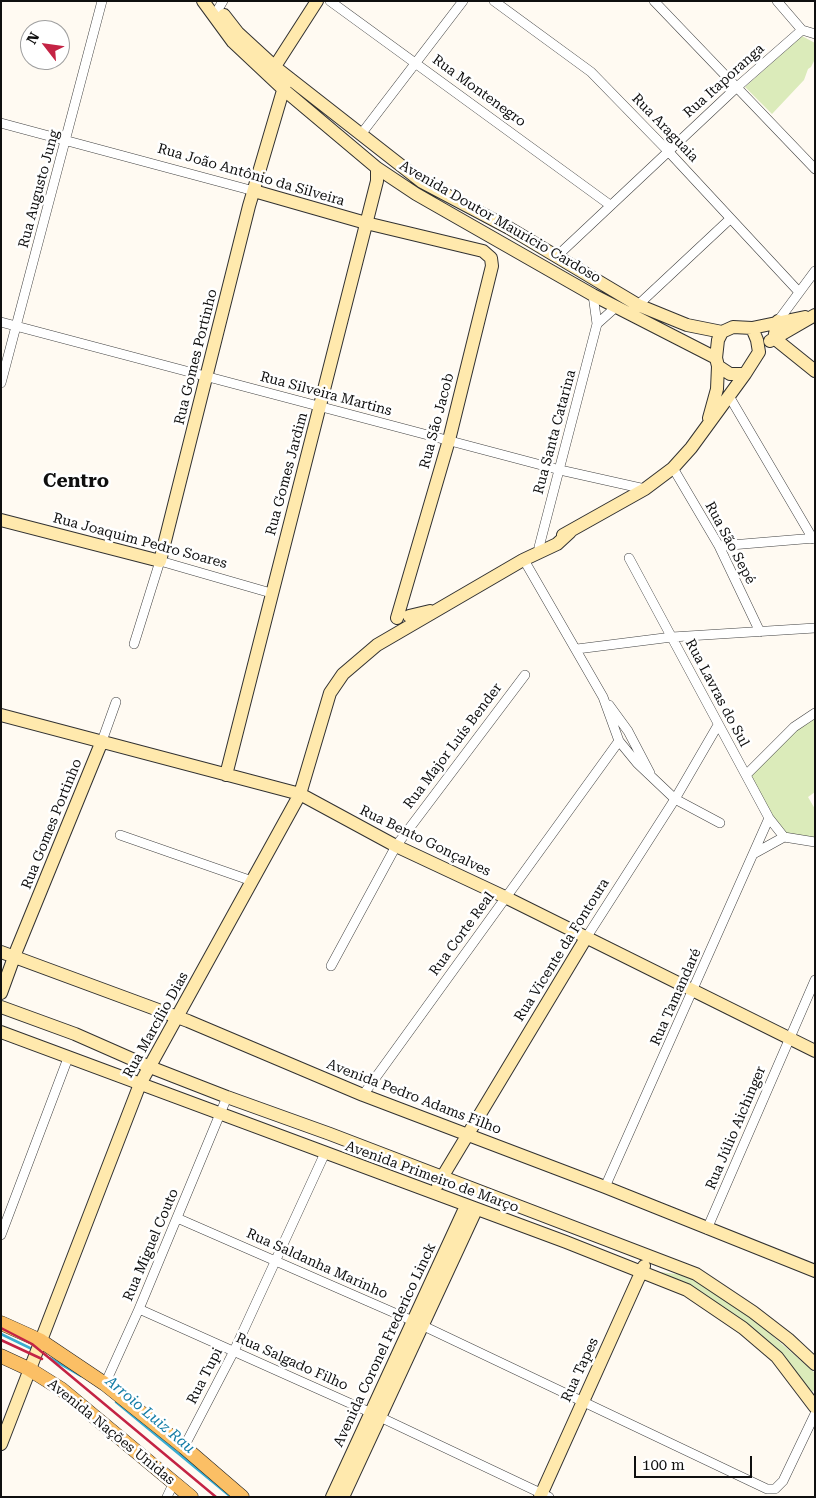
<!DOCTYPE html>
<html>
<head>
<meta charset="utf-8">
<style>
	body { margin:0 }
	#map { position:relative; width:816px; height:1498px; overflow:hidden; background:#fffaf2; font-family:"Roboto Serif",serif }
	canvas { display:block }
	.frame { position:absolute; inset:0; border:2px solid #0f0f0f; pointer-events:none }
	.north { position:absolute; left:20px; top:20px; width:50px; height:50px; box-sizing:border-box; background:#fff; border:1px solid #9f9f9f; border-radius:50%; rotate:300deg; font-size:14px; font-weight:700; line-height:20px; text-align:center; color:#0f0f0f }
	.north::after { content:''; display:block; margin:auto; width:18px; height:22px; background:#c42344; clip-path:polygon(50% 0,100% 100%,50% 72%,0 100%) }
	.scale { position:absolute; left:634px; top:1456px; width:118px; height:22px; box-sizing:border-box; border:2px solid #0f0f0f; border-top:0; padding-left:6px; font-size:15px; line-height:18px; white-space:nowrap; color:#0f0f0f; -webkit-text-stroke:4px #fff; paint-order:stroke }
</style>
</head>
<body>
<div id="map">
<canvas width="816" height="1498"></canvas>
<div class="frame"></div>
<div class="north">N</div>
<div class="scale">100 m</div>
</div>
<script>
const ctx = document.querySelector('canvas').getContext('2d');
ctx.lineJoin = 'round';
function fill(path, color) {
  ctx.fillStyle = color;
  ctx.fill(path, 'evenodd');
}
function shape(rows) {
  const path = new Path2D();
  for (const r of rows) {
    path.moveTo(r[0], r[1]);
    for (let i = 2; i < r.length; i += 2) path.lineTo(r[i], r[i + 1]);
  }
  return path;
}
function trace(path, color, width, dash) {
  ctx.strokeStyle = color;
  ctx.lineWidth = width;
  ctx.lineCap = dash ? 'butt' : 'round';
  ctx.setLineDash(dash || []);
  ctx.stroke(path);
}
function label(font, color, halo, rows, align = 'center') {
  ctx.font = font + ' "Roboto Serif",serif';
  ctx.lineWidth = 5;
  ctx.setLineDash([]);
  ctx.textBaseline = 'middle';
  ctx.strokeStyle = halo;
  ctx.fillStyle = color;
  for (const [text, x, y, turn = 0] of rows) {
    ctx.save();
    ctx.translate(x, y);
    ctx.rotate((+turn || 0) * Math.PI / 180);
    ctx.textAlign = isNaN(turn) ? turn : align;
    if (halo) ctx.strokeText(text, 0, 0);
    ctx.fillText(text, 0, 0);
    ctx.restore();
  }
}
const green = shape([
	[802,36,815,43,815,59,811,67,808,69,804,80,772,114,745,87],
	[814,717,815,792,808,797,815,809,815,840,787,835,771,816,749,775,796,730],
	[660,1272,685,1275,743,1310,815,1373,815,1390,810,1393,687,1285]
]);
const stream = shape([
	[1,1334,32,1349],
	[50,1358,81,1376],
	[116,1402,231,1497]
]);
const street = shape([
	[330,1,610,205],
	[494,1,591,72,668,151,799,292],
	[654,1,815,169],
	[777,1,802,30,815,34],
	[214,16,223,1],
	[1,123,254,191],
	[362,133,463,1],
	[556,257,737,87,802,30],
	[638,305,730,219],
	[778,321,815,271],
	[1,322,560,470,645,489],
	[597,324,616,307],
	[1,383,102,1],
	[729,396,813,539],
	[673,468,719,546,760,632],
	[719,546,815,538],
	[539,547,597,324,593,295],
	[629,558,769,818,784,837],
	[524,560,603,697,619,741,637,763,675,799,720,823],
	[134,644,160,561,271,593],
	[577,649,672,637,815,628],
	[609,705,628,731,650,773],
	[102,741,116,702],
	[746,775,794,727,815,713],
	[120,835,252,881],
	[755,853,784,837,815,842],
	[586,938,675,799,718,725],
	[331,966,396,846,525,675],
	[363,1095,619,741],
	[605,1187,769,818],
	[177,1218,413,1321,767,1489,775,1489,783,1481,815,1414],
	[707,1229,815,980],
	[1,1235,68,1058],
	[139,1309,365,1410,549,1497],
	[105,1384,139,1309,227,1097],
	[184,1447,234,1351,325,1153],
	[167,1497,174,1482]
]);
const secondary = shape([
	[203,1,233,42,283,89,377,168,416,194,593,295,716,358],
	[224,15,238,33,275,67,422,182,509,228,638,305,687,325,722,332],
	[270,74,317,1],
	[254,191,366,223,483,251,491,258,492,266,449,440,397,618],
	[778,321,774,338,815,371],
	[733,327,752,328,757,340,759,352,745,374,730,374,718,366,716,358,718,340,722,332,733,327],
	[752,328,805,317],
	[770,341,815,315],
	[709,418,717,389,718,366],
	[1,520,160,561,249,206,287,77],
	[563,535,645,489,673,468,691,448,745,374],
	[409,616,430,611],
	[1,715,300,794,396,846,505,897,815,1051],
	[226,775,377,181,377,168],
	[1,952,188,1021,363,1095,605,1187,815,1271],
	[1,993,17,949,102,741],
	[1,1007,75,1034,150,1067,227,1097,330,1134,696,1274,753,1312,788,1339,815,1364],
	[1,1032,566,1242,687,1290,743,1328,777,1357,815,1407],
	[438,1184,586,938],
	[1,1444,140,1084,300,794,330,693,343,674,377,645,523,560,557,544,570,532],
	[332,1497,466,1206],
	[343,1497,476,1210],
	[540,1497,644,1266]
]);
const primary = shape([
	[1,1323,41,1341,105,1384,184,1447,242,1497],
	[1,1356,29,1369,61,1389,191,1497]
]);
const rail = shape([
	[1,1328,32,1344,48,1357,216,1497],
	[1,1340,42,1359]
]);
const streetNames = [
	["Rua Itaporanga",724,81,-42],
	["Rua Montenegro",479,91,36],
	["Rua Araguaia",665,128,46],
	["Rua João Antônio da Silveira",251,175,16],
	["Rua Augusto Jung",39,189,-75],
	["Avenida Doutor Maurício Cardoso",500,222,30],
	["Rua Gomes Portinho",196,357,-76],
	["Rua Silveira Martins",326,394,15],
	["Rua São Jacob",437,421,-75],
	["Rua Santa Catarina",555,432,-75],
	["Rua Gomes Jardim",287,474,-75],
	["Rua Joaquim Pedro Soares",140,541,15],
	["Rua São Sepé",730,543,62],
	["Rua Lavras do Sul",717,693,62],
	["Rua Major Luís Bender",453,746,-53],
	["Rua Gomes Portinho",52,824,-68],
	["Rua Bento Gonçalves",425,841,26],
	["Rua Corte Real",462,934,-54],
	["Rua Vicente da Fontoura",562,950,-58],
	["Rua Tamandaré",676,997,-66],
	["Rua Marcílio Dias",156,1025,-61],
	["Avenida Pedro Adams Filho",414,1097,21],
	["Rua Júlio Aichinger",736,1128,-67],
	["Avenida Primeiro de Março",432,1177,20],
	["Rua Miguel Couto",151,1245,-67],
	["Rua Saldanha Marinho",317,1264,24],
	["Avenida Coronel Frederico Linck",385,1345,-65],
	["Rua Salgado Filho",292,1362,24],
	["Rua Tapes",580,1370,-65],
	["Rua Tupi",205,1376,-63],
	["Avenida Nações Unidas",111,1432,39]
];
const waterNames = [
	["Arroio Luiz Rau",150,1415,40]
];
const districtNames = [
	["Centro",76,481]
];
fill(green, '#dbebba');
trace(stream, '#3aadd1', 2.5);
trace(street, '#424242', 10);
trace(secondary, '#313131', 14);
trace(primary, '#202020', 15);
trace(street, '#fff', 9);
trace(secondary, '#ffe9ad', 12);
trace(primary, '#fbbf65', 14);
trace(rail, '#c42344', 2.5);
label('14px', '#0f0f0f', '#fff', streetNames);
label('italic 15px', '#147da6', '#fff', waterNames);
label('bold 19px', '#0f0f0f', '#fff', districtNames);
</script>
</body>
</html>
